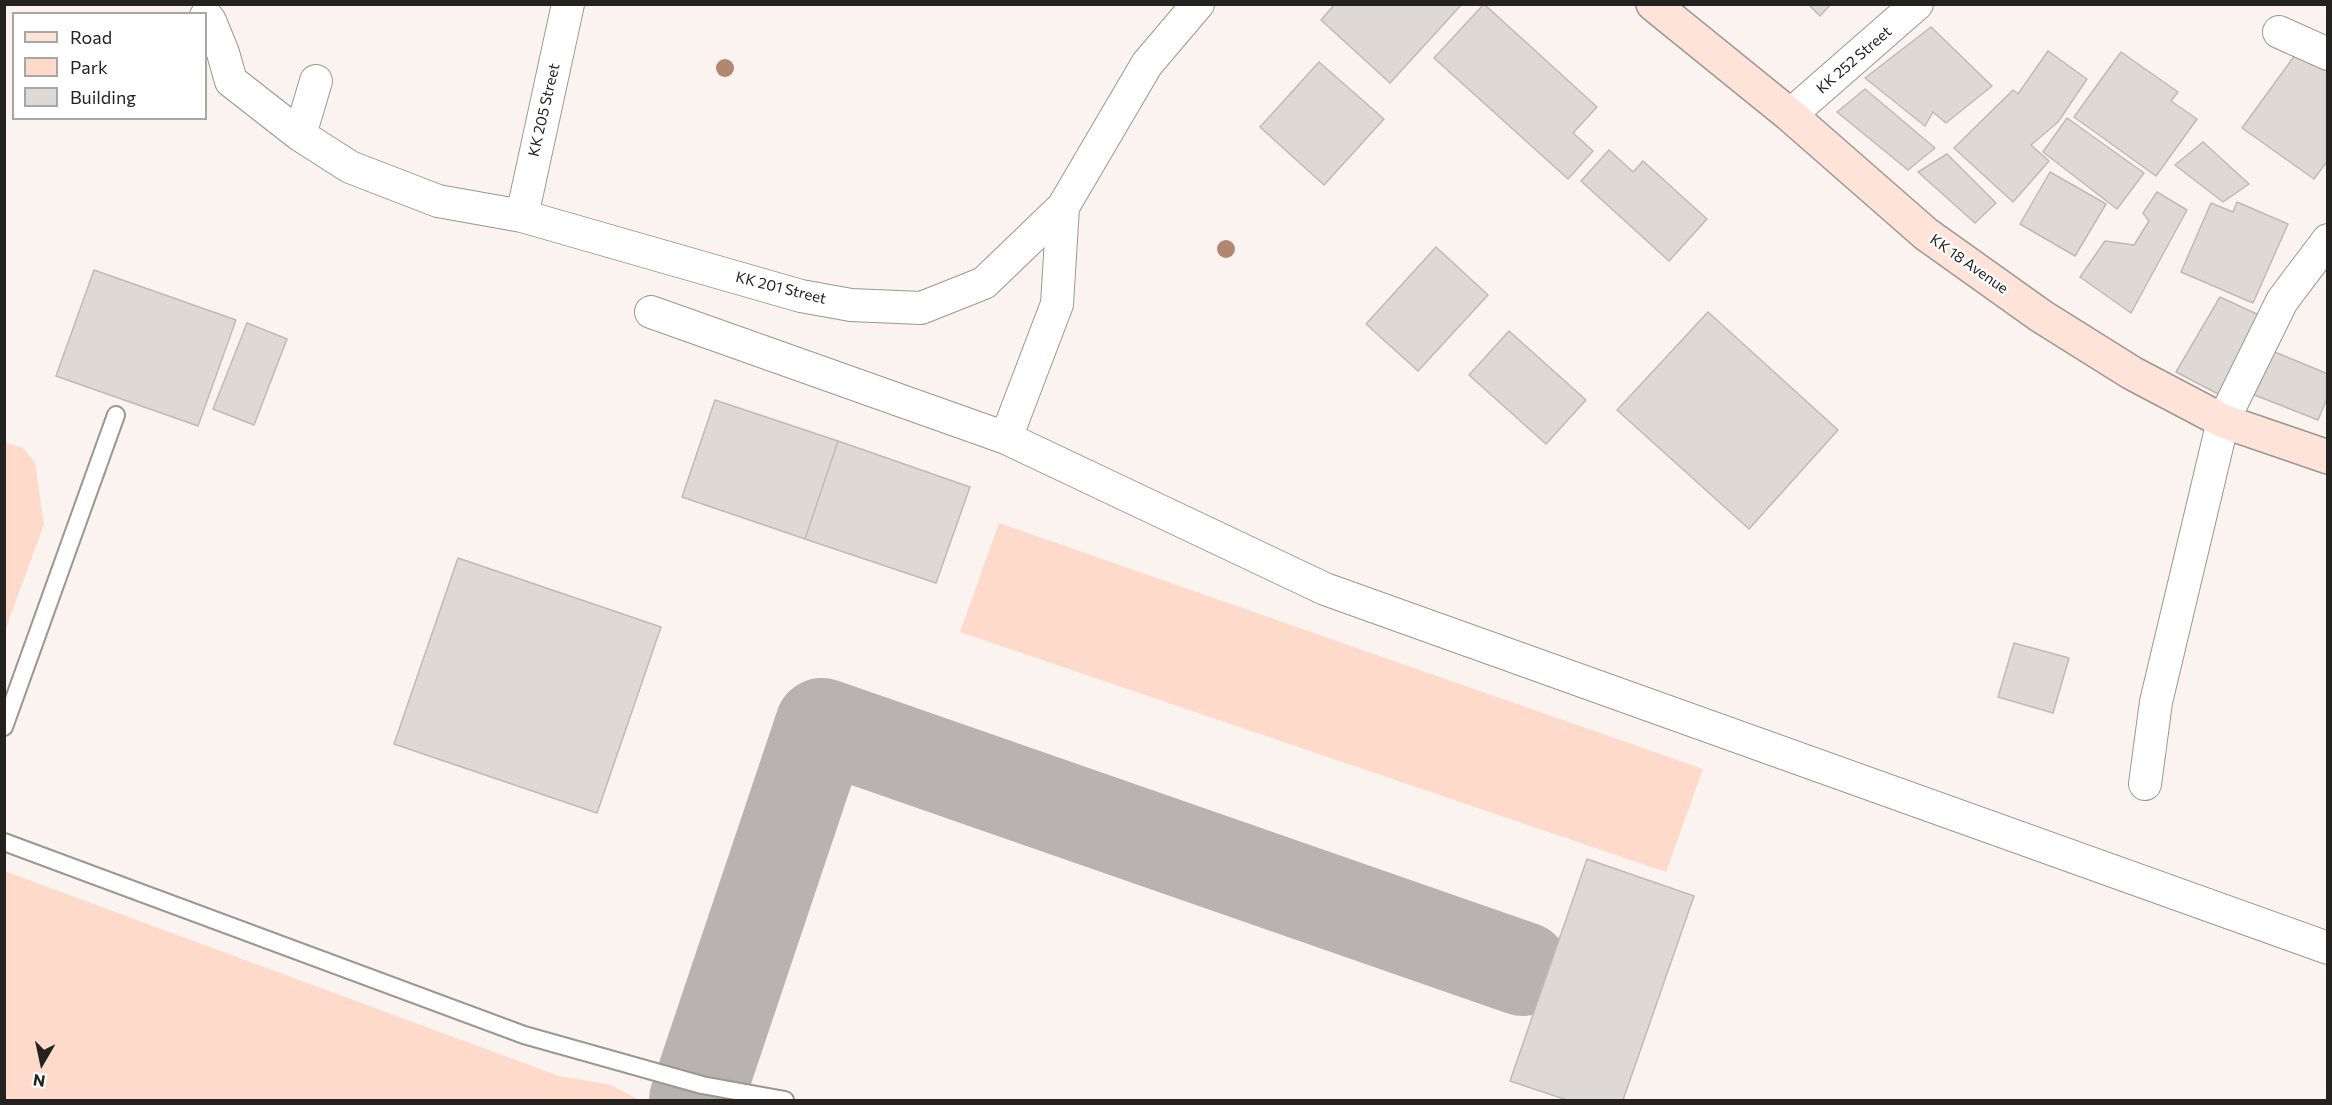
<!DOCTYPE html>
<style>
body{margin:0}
#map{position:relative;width:2332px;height:1105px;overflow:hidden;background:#faf3f0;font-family:Commissioner,sans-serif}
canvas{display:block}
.frame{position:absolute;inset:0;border:6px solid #242221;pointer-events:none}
.legend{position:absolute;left:12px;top:12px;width:195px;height:108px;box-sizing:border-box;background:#fff;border:2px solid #a7a7a6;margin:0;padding:8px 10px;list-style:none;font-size:18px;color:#242221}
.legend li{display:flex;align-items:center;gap:12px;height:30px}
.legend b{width:30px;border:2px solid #a7a7a6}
.north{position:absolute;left:12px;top:1033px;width:60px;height:60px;-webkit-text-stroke:4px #fff;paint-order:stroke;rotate:189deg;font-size:16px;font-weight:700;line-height:24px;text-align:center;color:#242221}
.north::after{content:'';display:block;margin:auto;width:21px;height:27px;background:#242221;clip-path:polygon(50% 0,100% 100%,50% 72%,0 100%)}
</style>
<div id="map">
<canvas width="2332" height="1105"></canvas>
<div class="frame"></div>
<ul class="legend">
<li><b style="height:8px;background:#fee3d8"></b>Road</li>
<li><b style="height:16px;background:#fedacb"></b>Park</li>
<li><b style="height:16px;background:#dfd9d6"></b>Building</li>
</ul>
<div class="north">N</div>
</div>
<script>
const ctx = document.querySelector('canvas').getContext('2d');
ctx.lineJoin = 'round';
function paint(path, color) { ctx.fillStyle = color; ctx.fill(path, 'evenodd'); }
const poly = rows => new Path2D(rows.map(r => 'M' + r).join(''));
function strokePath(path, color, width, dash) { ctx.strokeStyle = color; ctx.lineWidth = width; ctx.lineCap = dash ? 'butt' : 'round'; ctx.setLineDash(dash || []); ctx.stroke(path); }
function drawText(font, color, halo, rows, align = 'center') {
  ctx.font = font + ' Commissioner,sans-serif'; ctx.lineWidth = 4.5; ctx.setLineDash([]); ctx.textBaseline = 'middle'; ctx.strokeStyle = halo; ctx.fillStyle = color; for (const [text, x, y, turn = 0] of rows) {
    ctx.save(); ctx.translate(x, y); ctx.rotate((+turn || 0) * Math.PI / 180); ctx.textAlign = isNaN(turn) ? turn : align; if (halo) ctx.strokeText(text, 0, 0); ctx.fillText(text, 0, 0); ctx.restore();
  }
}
paint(poly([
 [5,442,23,448,35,463,44,524,5,631],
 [999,523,1703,769,1666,872,960,632],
 [4,871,559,1076,611,1085,639,1100,5,1100]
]), '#fedacb');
strokePath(poly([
 [696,1100,822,725,1523,969]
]), '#b8b2b0', 94);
const building = poly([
 [1335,4,1462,4,1390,83,1321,20,1335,4],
 [1484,4,1597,107,1573,133,1593,151,1568,179,1434,58,1484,4],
 [1808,4,1831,4,1820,16,1808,4],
 [1931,27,1992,86,1946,123,1933,112,1925,126,1865,78,1931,27],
 [2048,51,2087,79,2058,122,2031,145,2049,161,2013,202,1954,148,2013,90,2018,94,2048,51],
 [2298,51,2328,72,2328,160,2314,179,2242,128,2298,51],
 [2121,52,2178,92,2171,101,2197,119,2156,176,2074,117,2121,52],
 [1319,62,1384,119,1324,185,1260,127,1319,62],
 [1865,89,1935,148,1908,170,1837,112,1865,89],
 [2067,118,2144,173,2117,209,2043,152,2067,118],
 [2203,142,2249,184,2223,202,2175,165,2203,142],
 [1609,150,1633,172,1643,161,1707,219,1669,261,1581,181,1609,150],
 [1947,154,1996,203,1975,223,1918,172,1947,154],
 [2050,172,2106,204,2075,256,2020,224,2050,172],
 [2157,192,2187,210,2131,313,2080,277,2105,241,2134,245,2149,221,2143,213,2157,192],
 [2237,202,2288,224,2253,303,2181,272,2211,203,2233,212,2237,202],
 [1436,247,1488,295,1418,371,1366,324,1436,247],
 [94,270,236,320,198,426,56,376,94,270],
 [2220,297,2259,315,2241,369,2232,366,2220,395,2176,372,2220,297],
 [1708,312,1838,430,1749,529,1617,410,1708,312],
 [247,323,287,339,254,425,213,409,247,323],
 [1509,331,1586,400,1546,444,1469,375,1509,331],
 [2270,350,2328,374,2328,396,2318,420,2252,394,2270,350],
 [715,400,838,441,805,539,682,497,715,400],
 [838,441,970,487,936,583,805,539,838,441],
 [458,558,661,627,597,813,394,744,458,558],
 [2014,643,2069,658,2053,713,1998,697,2014,643],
 [1587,859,1694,896,1623,1100,1567,1100,1510,1081,1587,859]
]);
paint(building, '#dfd9d6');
strokePath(building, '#c0b9b7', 1.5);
const service = poly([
 [4,727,116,415],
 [4,842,524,1035,702,1085,785,1100]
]);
const minor = poly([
 [206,16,210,21,223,53,231,81,300,135],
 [2279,32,2328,54],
 [316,81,300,135,350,167,438,201,522,216,801,296,851,305,921,308,984,283,1063,207,1147,64,1198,4],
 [1790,115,1917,4],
 [522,216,568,4],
 [651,312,1006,438,1325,589,2328,948],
 [1006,438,1057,304,1063,207],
 [2145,784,2156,702,2223,421,2282,301,2328,240]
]);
const secondary = poly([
 [1653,4,1790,115,1926,234,2041,316,2132,373,2223,421,2328,457]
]);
strokePath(service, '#9c9694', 20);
strokePath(minor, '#9c9694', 34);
strokePath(secondary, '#9c9694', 36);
strokePath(service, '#fff', 16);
strokePath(minor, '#fff', 32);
strokePath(secondary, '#fee3d8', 33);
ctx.fillStyle = '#b2866f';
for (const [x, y] of [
 [725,68],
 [1226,249]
]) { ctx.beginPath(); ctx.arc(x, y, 9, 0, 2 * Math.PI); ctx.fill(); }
drawText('15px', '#242221', '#fff', [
 ["KK 252 Street",1854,60,-41],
 ["KK 205 Street",544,110,-77],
 ["KK 18 Avenue",1969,264,35],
 ["KK 201 Street",781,288,14]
]);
</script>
